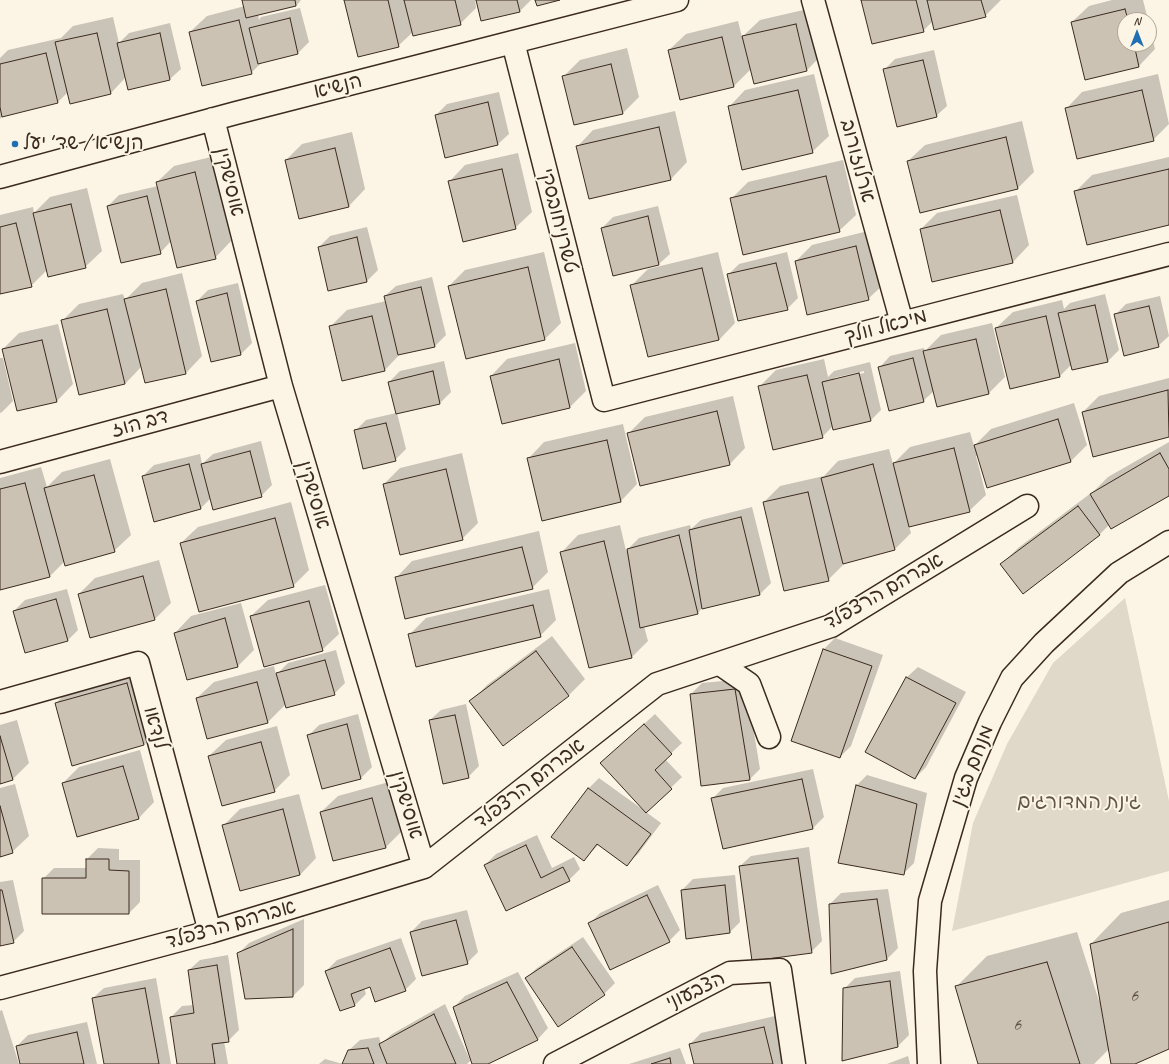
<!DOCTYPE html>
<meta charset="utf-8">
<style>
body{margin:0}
#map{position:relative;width:1169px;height:1064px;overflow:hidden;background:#fcf5e5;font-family:Caveat,sans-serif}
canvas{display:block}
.north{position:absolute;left:1117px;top:12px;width:40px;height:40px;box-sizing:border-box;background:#fcf5e5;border:1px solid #afa495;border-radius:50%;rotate:0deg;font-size:11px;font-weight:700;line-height:16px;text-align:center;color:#3b2a1e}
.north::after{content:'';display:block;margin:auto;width:14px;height:18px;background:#1f6fb2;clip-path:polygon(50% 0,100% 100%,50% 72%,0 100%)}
</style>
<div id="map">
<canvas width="1169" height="1064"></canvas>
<div class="north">N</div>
</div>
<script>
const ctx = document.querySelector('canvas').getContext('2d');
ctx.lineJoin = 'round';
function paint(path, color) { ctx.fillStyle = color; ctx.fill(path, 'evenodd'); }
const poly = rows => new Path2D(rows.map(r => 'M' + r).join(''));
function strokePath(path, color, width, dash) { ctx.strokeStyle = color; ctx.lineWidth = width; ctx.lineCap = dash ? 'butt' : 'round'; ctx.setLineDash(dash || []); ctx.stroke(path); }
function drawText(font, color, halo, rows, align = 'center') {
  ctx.font = font + ' Caveat,"Playpen Sans Hebrew",sans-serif'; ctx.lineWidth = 4; ctx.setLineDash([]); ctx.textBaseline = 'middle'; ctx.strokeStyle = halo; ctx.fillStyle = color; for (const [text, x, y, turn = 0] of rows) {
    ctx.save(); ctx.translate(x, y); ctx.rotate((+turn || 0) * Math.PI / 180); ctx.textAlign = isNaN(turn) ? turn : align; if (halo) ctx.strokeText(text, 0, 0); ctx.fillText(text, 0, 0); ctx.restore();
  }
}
paint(poly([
 [1125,598,1169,801,1169,871,952,931,973,823,1007,744,1053,663]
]), '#e0d8c8');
paint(poly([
 [243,0,301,0,296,6,258,14,259,20,261,17,300,8,309,42,298,53,263,61,251,73,190,32,207,16,245,6],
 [345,0,475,0,476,8,460,24,413,32,398,46],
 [477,0,531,0,520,11,482,20],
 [862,0,1001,0,985,16,933,21,923,31],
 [1112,0,1143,0,1148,20,1125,20,1125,44,1149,44,1149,24,1155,49,1139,66,1072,22,1089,6],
 [812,8,823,54,806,71,751,69,734,86,669,50,686,34,738,21,742,37,760,20],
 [113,17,119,43,129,33,170,23,181,69,170,79,129,89,126,77,111,93,68,92,58,102,4,115,0,119,0,58,8,50,61,38,73,26],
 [627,48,639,97,623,113,564,76,580,60],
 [934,50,947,106,936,116,884,70,895,59],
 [814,74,829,136,812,152,729,107,745,90],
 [1158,74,1169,124,1153,140,1066,109,1082,92],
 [499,92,509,134,498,144,446,157,436,115,447,104],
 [675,111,687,162,671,179,577,147,593,130],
 [1022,121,1034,172,1018,188,908,161,925,145],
 [352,132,365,189,349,206,300,217,286,160,302,144],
 [518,153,532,212,515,228,449,182,465,165],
 [211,157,231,241,215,258,171,241,160,253,108,206,119,195,158,186,157,182,174,166],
 [1169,157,1169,224,1075,192,1092,175],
 [843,160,856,215,839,231,731,199,748,182],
 [87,188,102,251,85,267,47,270,31,286,0,293,0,215,33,207,34,213,50,197],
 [1017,195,1029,245,1013,262,921,229,937,213],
 [658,206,670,254,659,264,602,228,613,217],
 [367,227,378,270,367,281,319,247,330,236],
 [872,230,885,283,868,299,796,261,812,245],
 [544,252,561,323,545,339,449,286,465,270],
 [718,252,735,323,719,340,631,286,648,269],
 [787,252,798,298,787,309,728,275,739,264],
 [182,273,202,356,186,373,142,366,125,384,62,321,79,304,123,294,125,300,142,283],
 [432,277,446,335,435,346,401,353,385,370,343,380,330,327,347,310,386,301,385,296,396,286],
 [238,283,252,343,241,354,211,361,197,301,208,290],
 [1105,294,1119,350,1108,361,1072,364,1060,376,996,328,1013,312,1062,300,1064,309,1070,303],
 [1160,296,1169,336,1158,346,1115,315,1126,304],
 [992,323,1005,377,989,393,938,406,934,391,923,401,880,367,890,356,924,348,925,351,941,335],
 [58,324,73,384,57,401,3,349,19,333],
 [575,343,586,391,570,407,502,423,491,376,507,359],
 [0,358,3,358,13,401,2,412,0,413],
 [824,359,828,377,834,371,870,362,881,410,870,421,833,426,822,437,759,387,776,370],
 [864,371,864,373,834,380,834,378],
 [444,361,451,392,440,403,397,413,406,449,395,460,355,431,366,420,396,413,389,382,400,371],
 [1169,378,1169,436,1094,455,1083,412,1099,396],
 [733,396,745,448,729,465,629,433,645,417],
 [1074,403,1087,445,1071,461,976,456,986,495,969,511,909,526,911,533,895,549,845,563,828,580,764,502,780,486,824,476,838,461,889,449,893,464,910,447,970,432,974,446,991,429],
 [623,424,637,484,621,501,543,520,528,459,544,442],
 [261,441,272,485,261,496,211,498,200,509,143,476,154,465,200,454,202,464,213,454],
 [1169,442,1169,495,1110,524,1100,534,1023,593,1002,564,1018,548,1095,490,1108,477],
 [462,453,478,523,462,539,384,484,400,468],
 [110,459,131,535,114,551,65,561,50,576,0,589,0,478,41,467,47,487,62,472],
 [291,502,309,570,293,586,181,543,198,527],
 [752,507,771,583,760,594,702,608,698,613,644,626,648,641,632,657,562,552,578,535,620,525,626,551,639,538,690,525,691,529,701,520],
 [539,531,548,572,532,588,396,578,412,561],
 [159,560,171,603,154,620,79,594,95,578],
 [325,585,339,634,322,650,251,616,268,600],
 [67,589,78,630,67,641,14,611,25,600],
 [549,589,556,620,540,636,409,635,426,618],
 [241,603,254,650,238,666,175,633,191,616],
 [552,636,585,679,569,695,503,745,471,702,487,685],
 [835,638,883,655,851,746,840,757,824,649],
 [336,650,345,683,334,694,286,704,268,722,208,738,197,698,214,682,274,666,276,675,288,663],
 [143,667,160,728,144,745,56,703,72,687],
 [918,667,966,692,926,767,915,778,907,677],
 [745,679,760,769,749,780,691,694,702,683],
 [466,704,479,766,468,777,430,720,441,710],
 [358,714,372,767,361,778,322,788,308,736,319,725],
 [655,714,682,743,665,759,682,777,646,812,661,823,638,854,627,864,599,844,584,860,588,789,599,778,642,809,643,809,612,753],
 [17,720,29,763,12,780,0,783,0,725],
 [277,726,290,775,274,791,209,756,226,740],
 [140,750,154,802,138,819,63,783,79,767],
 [813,769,824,817,813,828,712,799,723,788],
 [867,775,927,793,914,863,903,874,856,786],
 [389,782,402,831,386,847,321,812,338,796],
 [15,784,29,836,12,852,0,856,0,788],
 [299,794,316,858,300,875,241,890,223,826,240,809],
 [537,835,552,868,574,857,580,869,569,880,507,910,485,865,496,854],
 [809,847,822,941,811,952,740,866,751,856],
 [98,848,119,849,119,860,140,860,140,902,129,913,43,879,54,868,87,868,87,859],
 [735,875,740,922,729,933,682,890,693,879],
 [13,880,24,931,13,942,0,945,0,882],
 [658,885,680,930,669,941,589,924,600,913],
 [888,889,898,948,887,959,832,973,830,904,841,893],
 [1169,900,1169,1048,1132,1064,1112,1064,1109,1049,1094,1064,979,1064,956,987,987,956,1077,932,1099,1001,1101,1001,1091,944,1121,913],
 [467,910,478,952,467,963,411,932,422,921],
 [304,919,304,985,293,996,238,954,249,943],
 [583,937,615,983,604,994,526,978,537,968],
 [401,938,416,979,405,990,370,986,364,988,366,994,355,1005,340,1010,326,971,337,960],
 [228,955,239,1030,228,1041,224,1041,228,1064,178,1064,171,1017,182,1006,194,1005,189,970,200,960],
 [900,971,909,1035,898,1046,844,989,855,978],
 [518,972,548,1028,538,1039,486,1064,473,1064,471,1060,467,1064,343,1064,348,1051,360,1040,379,1037,381,1044,392,1034,445,1004,470,1060,471,1059,454,1007,465,996],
 [156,978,171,1064,105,1064,93,998,104,988],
 [2,1010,19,1064,0,1064,0,1011],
 [775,1016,786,1064,695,1064,690,1044,701,1033],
 [87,1022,97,1064,21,1064,17,1046,28,1035],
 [680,1048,686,1064,629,1064],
 [908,1056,910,1064,887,1064],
 [325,1059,343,1064,319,1064]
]), '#0003');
const building = poly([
 [242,0,295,0,296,6,246,18,242,0],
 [344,0,388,0,399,47,358,57,344,0],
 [404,0,455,0,461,25,413,36,404,0],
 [476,0,517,0,520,12,481,21,476,0],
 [535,0,560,0,537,6,535,0],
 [861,0,916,0,924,32,872,44,861,0],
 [927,0,981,0,986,17,934,30,927,0],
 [1125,9,1128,20,1125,20,1125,44,1134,44,1139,67,1085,80,1071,22,1125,9],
 [290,18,298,54,258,64,249,28,290,18],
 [239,20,252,74,202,86,189,32,239,20],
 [796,24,807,71,754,84,742,36,796,24],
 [97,33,111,94,70,104,55,42,97,33],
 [160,33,170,80,128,90,117,43,160,33],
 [722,37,734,87,680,100,668,50,722,37],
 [46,53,58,103,2,117,0,107,0,64,46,53],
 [923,60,937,117,897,127,883,69,923,60],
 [611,64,623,114,574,125,562,76,611,64],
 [798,90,813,153,742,170,728,106,798,90],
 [1142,90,1154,141,1077,159,1065,108,1142,90],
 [488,102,498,145,445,158,435,115,488,102],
 [659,127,671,180,589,199,576,146,659,127],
 [1006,137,1018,189,920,213,907,161,1006,137],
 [335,148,349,207,299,219,285,160,335,148],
 [502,169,516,229,463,242,448,181,502,169],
 [1169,169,1169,225,1087,245,1074,191,1169,169],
 [195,172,216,259,177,268,156,182,195,172],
 [826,176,840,232,743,255,730,198,826,176],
 [147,196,161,254,121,263,107,206,147,196],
 [71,204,86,268,48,277,33,213,71,204],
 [1000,210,1013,263,932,282,920,229,1000,210],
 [648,216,659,265,613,276,601,228,648,216],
 [16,223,32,287,0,294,0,227,16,223],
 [357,237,367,282,328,291,318,247,357,237],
 [856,246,869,300,807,315,795,261,856,246],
 [776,263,788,310,738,321,727,274,776,263],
 [528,267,545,340,466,359,448,286,528,267],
 [702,268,719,340,648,357,630,285,702,268],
 [421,287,435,347,398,355,384,296,421,287],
 [166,289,186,374,145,383,124,299,166,289],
 [227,293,241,355,211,362,196,301,227,293],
 [1095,305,1108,362,1072,370,1058,313,1095,305],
 [1149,306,1159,347,1124,356,1114,314,1149,306],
 [107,309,125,384,79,395,61,320,107,309],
 [372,316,385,371,342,381,329,326,372,316],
 [1046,316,1060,377,1010,389,995,328,1046,316],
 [976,339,989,394,937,407,923,351,976,339],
 [42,340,57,402,17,411,2,349,42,340],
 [913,358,924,402,889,411,878,367,913,358],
 [559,359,570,408,502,424,490,376,559,359],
 [433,371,440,404,396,414,388,382,433,371],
 [859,373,871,421,833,430,822,382,859,373],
 [807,375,823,438,773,450,758,386,807,375],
 [1168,390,1169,437,1093,457,1082,412,1168,390],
 [717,411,730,465,640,486,627,433,717,411],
 [1058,419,1071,462,987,488,974,445,1058,419],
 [386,423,396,461,363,469,354,430,386,423],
 [607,440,621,502,542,521,527,458,607,440],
 [954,448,970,512,909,527,893,463,954,448],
 [250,451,262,497,213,510,201,464,250,451],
 [1160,453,1169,469,1169,496,1111,529,1090,494,1160,453],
 [189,464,201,509,154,522,142,476,189,464],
 [873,464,895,550,843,564,821,478,873,464],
 [446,469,463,540,400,555,383,484,446,469],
 [94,475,115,552,65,566,44,488,94,475],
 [25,483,50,577,0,590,0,489,25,483],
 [808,492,829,581,784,591,763,502,808,492],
 [1078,506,1100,535,1023,594,1000,564,1078,506],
 [741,517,760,595,702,609,689,530,741,517],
 [275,518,294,587,199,612,180,543,275,518],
 [679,535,698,614,640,628,627,549,679,535],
 [604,541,632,658,589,668,560,552,604,541],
 [522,547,533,589,405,619,395,577,522,547],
 [143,576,155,620,90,638,78,594,143,576],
 [56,599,68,641,25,653,13,611,56,599],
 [309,601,323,651,264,667,250,616,309,601],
 [533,605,541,637,416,667,408,634,533,605],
 [225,618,238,667,187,680,174,633,225,618],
 [823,649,872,666,840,758,791,741,823,649],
 [536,651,569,696,503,746,469,701,536,651],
 [325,660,335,695,286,708,276,673,325,660],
 [906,677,956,703,915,779,865,752,906,677],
 [257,682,268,723,207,739,196,698,257,682],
 [127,683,144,745,72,766,55,703,127,683],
 [735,689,750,780,701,786,690,694,735,689],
 [455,715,469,778,443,784,429,720,455,715],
 [347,724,361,779,322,789,307,735,347,724],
 [644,724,672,754,655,770,672,789,646,813,600,763,644,724],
 [0,736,13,780,0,784,0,736],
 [261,742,275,792,222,806,208,756,261,742],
 [123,766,139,819,77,837,62,783,123,766],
 [802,779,813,829,723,849,711,798,802,779],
 [856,785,917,804,904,875,838,863,856,785],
 [588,788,651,834,627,866,597,844,584,861,551,837,588,788],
 [372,798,386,848,333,861,320,812,372,798],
 [0,806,13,853,0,857,0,806],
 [283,809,300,875,240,891,222,825,283,809],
 [526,845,541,878,563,867,570,881,506,911,484,865,526,845],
 [798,858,812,953,752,961,739,866,798,858],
 [86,859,109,859,109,870,129,871,129,914,42,914,42,878,86,878,86,859],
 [725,885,730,933,686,939,681,890,725,885],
 [0,890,2,890,14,943,0,946,0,890],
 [647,895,670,942,610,970,588,923,647,895],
 [877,899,887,960,831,974,829,904,877,899],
 [456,920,468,964,422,976,410,932,456,920],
 [1169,922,1169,1049,1135,1064,1111,1064,1090,944,1169,922],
 [293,929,293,997,245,999,237,953,293,929],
 [572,947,605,995,558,1027,525,978,572,947],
 [390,948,406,991,375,1002,370,987,351,994,355,1006,340,1011,325,971,390,948],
 [1047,962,1080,1064,978,1064,955,986,1047,962],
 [217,965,229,1042,212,1044,215,1064,177,1064,170,1017,194,1013,188,970,217,965],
 [890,981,898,1047,842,1061,843,988,890,981],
 [507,982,538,1040,488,1064,472,1064,453,1007,507,982],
 [145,988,159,1064,104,1064,92,998,145,988],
 [434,1014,456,1064,387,1064,379,1044,434,1014],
 [764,1027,773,1064,694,1064,689,1044,764,1027],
 [77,1032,84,1064,20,1064,16,1046,77,1032],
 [368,1048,374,1064,342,1064,348,1050,368,1048],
 [670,1058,671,1064,651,1064,670,1058]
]);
paint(building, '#ccc2b3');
strokePath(building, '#3b2a1e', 1);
const minor = poly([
 [813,0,902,323],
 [513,42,604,400,1169,254],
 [213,119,281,386,424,867],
 [0,177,236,113,677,0],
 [0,462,281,386],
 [720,664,749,684,769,737],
 [0,702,138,663,210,932],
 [0,988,210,932,424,867,657,684,831,626,1027,506],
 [555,1064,730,973,780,970,794,1064],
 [929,1064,925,971,930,901,966,778,990,722,1012,678,1044,643,1119,573,1169,542]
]);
strokePath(minor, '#3b2a1e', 25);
strokePath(minor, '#fcf5e5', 22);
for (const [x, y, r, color] of [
 [15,144,4,"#1f6fb2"]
]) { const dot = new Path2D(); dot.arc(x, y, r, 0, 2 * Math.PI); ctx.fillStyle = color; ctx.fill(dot); strokePath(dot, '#fcf5e5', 1.5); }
drawText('18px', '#5f5043', null, [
 ["6",1134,996],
 ["6",1017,1025]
]);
drawText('20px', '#3b2a1e', '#fcf5e5', [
 ["הנשיא",338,87,-14],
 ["ארלוזורוב",857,161,75],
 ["אוסישקין",229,182,76],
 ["טשרניחובסקי",558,221,76],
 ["מיכאל וולך",886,327,-15],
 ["דב הוז",140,424,-15],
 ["אוסישקין",313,495,73],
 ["אברהם הרצפלד",884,592,-30],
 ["לנדאו",155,728,75],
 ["מנחם בגין",973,766,-69],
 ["אברהם הרצפלד",530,784,-38],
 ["אוסישקין",406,805,73],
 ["אברהם הרצפלד",231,925,-16],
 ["הצבעוני",696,991,-26]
]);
drawText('20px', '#3b2a1e', '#fcf5e5', [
 ["הנשיא / שד׳ יעל",23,144]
], 'left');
drawText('20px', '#645648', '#fcf5e5', [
 ["גינת המדורגים",1079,803]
]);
</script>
